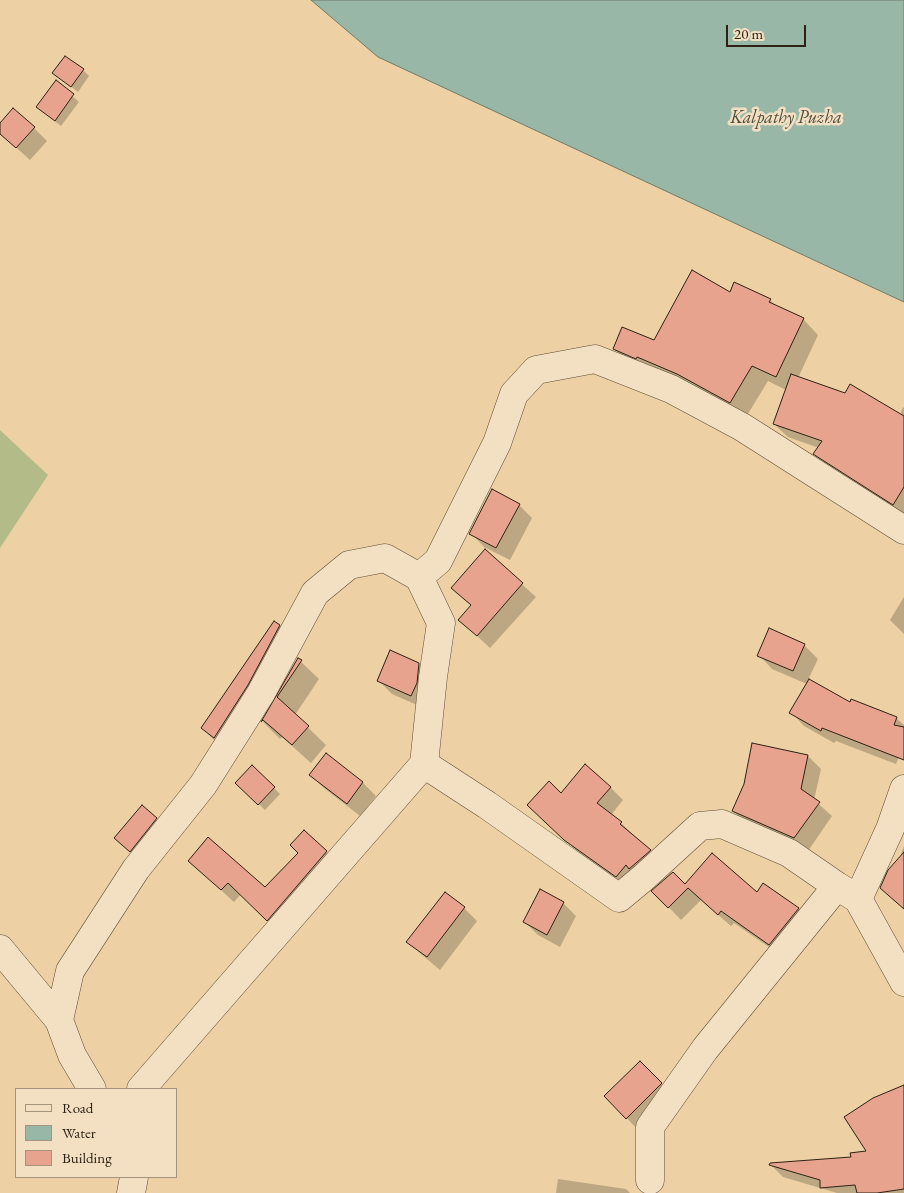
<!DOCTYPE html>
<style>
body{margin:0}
#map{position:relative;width:904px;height:1193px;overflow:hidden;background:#edd0a3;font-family:"EB Garamond",serif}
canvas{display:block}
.legend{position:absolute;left:15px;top:1088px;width:162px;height:90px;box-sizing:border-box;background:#f3e0c3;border:1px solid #a4947d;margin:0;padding:6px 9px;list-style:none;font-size:15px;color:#2d2113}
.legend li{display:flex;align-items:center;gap:10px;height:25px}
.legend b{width:25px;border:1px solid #a4947d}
.scale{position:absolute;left:726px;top:25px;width:80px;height:22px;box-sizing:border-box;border:2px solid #2d2113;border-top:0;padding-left:6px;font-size:15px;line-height:18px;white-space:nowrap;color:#2d2113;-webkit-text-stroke:4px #f3e0c3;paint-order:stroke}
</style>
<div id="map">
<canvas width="904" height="1193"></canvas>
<ul class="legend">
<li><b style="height:6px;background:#f3e0c3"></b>Road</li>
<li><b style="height:14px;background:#99b7a7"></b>Water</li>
<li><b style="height:14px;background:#e7a38d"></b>Building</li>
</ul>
<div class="scale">20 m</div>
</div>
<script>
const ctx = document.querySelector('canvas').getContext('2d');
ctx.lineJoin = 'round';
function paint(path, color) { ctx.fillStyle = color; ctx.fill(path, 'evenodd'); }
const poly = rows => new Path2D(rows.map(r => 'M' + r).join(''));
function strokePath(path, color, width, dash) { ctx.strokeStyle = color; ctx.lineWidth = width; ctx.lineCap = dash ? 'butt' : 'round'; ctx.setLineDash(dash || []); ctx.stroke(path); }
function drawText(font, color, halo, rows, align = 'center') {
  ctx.font = font + ' "EB Garamond",serif'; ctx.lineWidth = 5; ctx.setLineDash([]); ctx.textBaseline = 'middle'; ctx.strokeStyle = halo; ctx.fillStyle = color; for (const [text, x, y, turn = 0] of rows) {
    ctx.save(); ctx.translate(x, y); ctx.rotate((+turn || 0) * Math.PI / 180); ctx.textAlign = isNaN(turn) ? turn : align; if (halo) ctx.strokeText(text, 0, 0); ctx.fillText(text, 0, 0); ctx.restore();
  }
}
paint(poly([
 [0,430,48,475,0,548]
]), '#b3bc89');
const water = poly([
 [311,0,904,0,904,302,378,57,311,0]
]);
paint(water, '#99b7a7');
strokePath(water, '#6e7b6c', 1);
paint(poly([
 [83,70,89,76,78,92,54,73],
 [56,82,79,102,61,126,37,107],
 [0,125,34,128,47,141,30,160,0,133],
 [730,293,770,300,776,306,803,319,818,335,798,378,900,415,903,407,904,408,904,515,828,467,815,454,819,448,788,437,774,424,786,390,768,381,746,417,630,365,614,349,654,342],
 [519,505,532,518,510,560,484,547,471,533],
 [485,551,536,597,490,648,460,620,472,606,452,588],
 [904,597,904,634,890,620],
 [279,626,297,644,220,746,202,728],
 [770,630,805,646,818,659,808,680,851,704,896,718,904,725,904,745,896,764,836,741,834,743,804,726,791,712,807,684,772,669,759,655],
 [298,659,319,679,295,715,326,745,311,763,282,737,280,739,263,722],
 [419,664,432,677,424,708,392,694,379,681],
 [808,756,821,769,814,800,832,816,808,851,747,824,733,811],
 [252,766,280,794,265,810,237,782],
 [311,775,363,783,376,796,360,816,324,788],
 [610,787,623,800,611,815,621,823,663,864,629,889,579,853,542,818,561,795],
 [156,819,169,832,143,864,116,838],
 [304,831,339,864,280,932,241,894,234,902,189,861,265,889,299,853],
 [904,846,904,909,882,888,899,860],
 [764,885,799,909,811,921,782,956,734,923,731,926,701,900,681,920,653,891,685,886,757,894],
 [445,893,464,908,477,921,440,970,421,954,408,941],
 [563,903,576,916,560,947,538,935,525,922],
 [640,1062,674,1097,639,1131,606,1096],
 [904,1086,904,1193,837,1193,783,1177,771,1165,852,1158,868,1152],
 [558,1179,626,1189,630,1193,556,1193]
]), '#0003');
const building = poly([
 [65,56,84,69,71,87,52,73,65,56],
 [56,80,74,94,55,121,36,107,56,80],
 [13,108,35,127,16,148,0,134,0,123,13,108],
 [692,270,730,292,734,282,771,299,769,302,804,318,776,377,752,366,730,403,677,374,637,357,636,359,613,349,622,327,654,340,692,270],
 [791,374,845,393,850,384,904,416,904,487,893,505,813,454,822,441,773,424,791,374],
 [492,489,520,504,496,548,469,534,492,489],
 [485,549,523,583,477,636,458,620,471,605,451,588,485,549],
 [274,621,280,625,248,685,214,738,201,728,274,621],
 [769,628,805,644,793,671,757,656,769,628],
 [390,650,419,663,417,683,411,696,377,681,390,650],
 [298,658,302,660,277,697,309,726,292,745,263,720,261,722,298,658],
 [809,679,850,702,851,699,897,717,894,725,904,727,904,760,822,728,821,731,789,713,809,679],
 [752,743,808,755,801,789,820,802,794,838,732,811,744,784,752,743],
 [326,753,363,782,347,804,309,775,326,753],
 [585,764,611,787,597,803,622,822,620,824,651,850,629,869,626,865,616,877,564,840,527,805,549,781,561,793,585,764],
 [252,765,275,787,258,805,235,783,252,765],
 [142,805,157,818,130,852,114,838,142,805],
 [304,830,327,851,267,921,228,883,221,890,188,861,208,837,265,887,298,853,290,845,304,830],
 [904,852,904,909,880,888,888,870,904,852],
 [712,853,757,892,763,883,799,908,769,945,721,911,718,915,688,888,668,908,651,891,673,872,685,884,712,853],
 [540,889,564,902,547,935,523,922,540,889],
 [445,892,465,907,427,957,406,942,445,892],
 [640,1061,662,1083,626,1119,604,1096,640,1061],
 [904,1085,904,1189,877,1193,857,1193,855,1185,820,1188,820,1180,769,1165,770,1163,851,1157,850,1153,866,1151,844,1117,873,1098,904,1085]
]);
paint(building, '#e7a38d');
strokePath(building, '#2d2113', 1);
const street = poly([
 [424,764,487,805,619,898,643,878,700,826,722,824,789,853,837,886,858,899,890,829,904,789],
 [858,899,904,982],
 [0,949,59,1020],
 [92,1089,72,1055,59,1020,70,971,136,869,203,785,261,693,315,593,349,565,385,558,419,577,438,561,497,443,514,394,536,370,595,359,671,389,742,427,904,530],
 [141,1089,424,764,433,677,441,623,419,577],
 [650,1180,650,1127,705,1049,837,886],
 [131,1193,134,1177]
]);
strokePath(street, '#5d4d37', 29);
strokePath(street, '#f3e0c3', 28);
drawText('italic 18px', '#4d4e3f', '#f3e0c3', [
 ["Kalpathy Puzha",786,118]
]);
</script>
